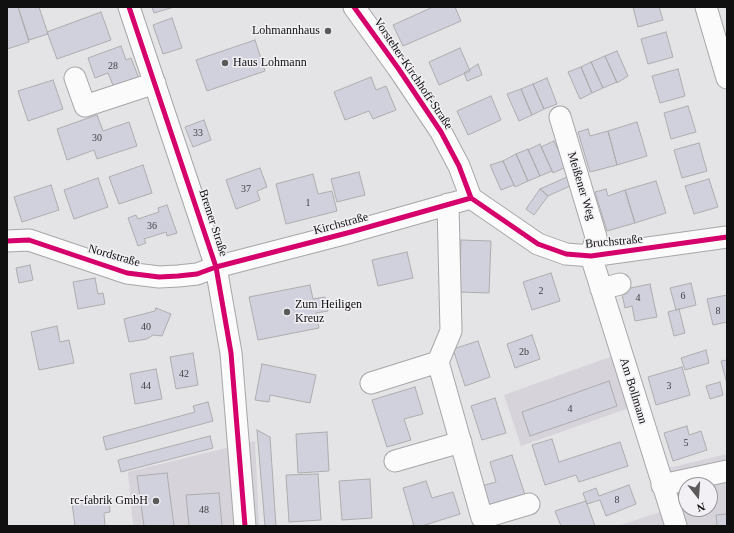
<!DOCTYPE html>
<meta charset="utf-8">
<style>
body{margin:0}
#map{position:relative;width:734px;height:533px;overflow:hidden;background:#e4e3e5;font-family:Georgia,serif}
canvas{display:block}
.frame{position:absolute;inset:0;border:8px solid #101011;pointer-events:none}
.north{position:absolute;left:678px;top:477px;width:40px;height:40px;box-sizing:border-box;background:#f2f0f4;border:1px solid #989699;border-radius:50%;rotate:163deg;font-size:11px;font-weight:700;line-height:16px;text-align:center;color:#101011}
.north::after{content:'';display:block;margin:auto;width:14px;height:18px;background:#5a5a5b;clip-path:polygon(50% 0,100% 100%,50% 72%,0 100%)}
</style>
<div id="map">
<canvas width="734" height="533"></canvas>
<div class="frame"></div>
<div class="north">N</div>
</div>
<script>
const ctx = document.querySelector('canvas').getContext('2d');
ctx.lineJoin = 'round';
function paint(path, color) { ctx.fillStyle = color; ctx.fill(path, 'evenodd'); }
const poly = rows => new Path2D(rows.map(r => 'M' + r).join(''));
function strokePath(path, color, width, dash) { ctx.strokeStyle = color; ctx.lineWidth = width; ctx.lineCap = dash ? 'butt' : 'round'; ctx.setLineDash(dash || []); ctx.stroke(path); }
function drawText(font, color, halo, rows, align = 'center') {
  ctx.font = font + ' Georgia,serif'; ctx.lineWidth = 3; ctx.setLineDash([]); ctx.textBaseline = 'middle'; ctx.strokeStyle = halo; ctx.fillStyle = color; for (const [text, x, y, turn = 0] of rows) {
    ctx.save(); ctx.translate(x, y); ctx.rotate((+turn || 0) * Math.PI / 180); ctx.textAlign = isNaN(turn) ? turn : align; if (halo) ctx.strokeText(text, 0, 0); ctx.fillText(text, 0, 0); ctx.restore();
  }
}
paint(poly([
 [615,355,632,407,521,446,504,395],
 [255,441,259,526,133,526,128,472],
 [727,454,727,526,618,526,666,510,664,469],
 [686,485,710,485,710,509,686,509]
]), '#d7d3da');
const building = poly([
 [7,7,18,7,29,42,7,49,7,7],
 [18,7,39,7,48,34,29,40,18,7],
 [152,7,174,7,154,13,152,7],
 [433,7,455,7,461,21,403,46,393,25,433,7],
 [633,7,659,7,663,20,638,27,633,7],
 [101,12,111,40,57,59,47,32,101,12],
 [172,18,182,48,163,54,153,25,172,18],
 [666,32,673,57,648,64,641,39,666,32],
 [255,40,265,71,207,91,196,60,255,40],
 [121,46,126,60,131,58,140,81,115,90,108,73,95,78,88,58,121,46],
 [460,48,470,71,439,85,429,62,460,48],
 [617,51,628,76,617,83,605,56,617,51],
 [605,56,617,82,603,88,591,62,605,56],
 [591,62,603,88,592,93,581,67,591,62],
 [478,64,482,75,467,81,464,73,478,64],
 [581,67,592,93,580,99,568,72,581,67],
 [678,69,685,96,660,103,652,76,678,69],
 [371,77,376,90,386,86,396,110,373,119,369,111,345,120,334,92,371,77],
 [547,78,557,104,544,109,533,84,547,78],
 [53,80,63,109,28,121,18,91,53,80],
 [533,84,544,109,532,115,521,89,533,84],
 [521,89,532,115,519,121,507,94,521,89],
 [491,96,501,120,468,135,457,111,491,96],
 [688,106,696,132,671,139,664,113,688,106],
 [97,115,103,131,129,122,137,146,97,159,94,150,67,160,57,129,97,115],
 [204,120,211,140,193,147,185,127,204,120],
 [637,122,647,156,617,165,608,131,637,122],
 [588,129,590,136,608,131,617,165,590,172,578,132,588,129],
 [554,141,566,167,553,173,541,147,554,141],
 [699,143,707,171,682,178,674,150,699,143],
 [540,144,552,171,540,176,528,150,540,144],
 [528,149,540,176,528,181,516,154,528,149],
 [516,154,528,181,515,187,503,161,516,154],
 [503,161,514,185,501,190,490,165,503,161],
 [143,165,152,193,119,204,109,177,143,165],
 [260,168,267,187,257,191,260,200,236,209,226,180,260,168],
 [359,172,365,195,337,202,331,179,359,172],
 [313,174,318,194,332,191,337,211,286,224,276,184,313,174],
 [567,177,570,186,548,196,540,189,567,177],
 [98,178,108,207,74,219,64,190,98,178],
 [709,179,718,207,694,214,685,186,709,179],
 [656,181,666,213,635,223,625,190,656,181],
 [51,185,59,210,22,222,14,197,51,185],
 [540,189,548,196,534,215,526,209,540,189],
 [606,189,608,196,625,190,635,223,607,231,595,192,606,189],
 [167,205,177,233,167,236,166,232,144,239,146,243,138,246,128,218,136,215,138,219,159,212,158,208,167,205],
 [461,240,491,241,489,293,459,292,461,240],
 [407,252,413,278,378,286,372,260,407,252],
 [30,265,33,280,19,283,16,268,30,265],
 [551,273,560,301,532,310,523,282,551,273],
 [95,278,98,294,103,293,105,304,78,309,73,282,95,278],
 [691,283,696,305,676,310,670,288,691,283],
 [650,284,657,317,635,321,632,306,625,308,621,290,650,284],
 [310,285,313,299,325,297,328,311,316,313,319,328,258,340,249,297,310,285],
 [727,295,727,322,713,325,707,299,727,295],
 [156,308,171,314,162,336,153,335,147,339,129,342,124,319,155,311,156,308],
 [679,309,685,333,674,336,668,312,679,309],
 [57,326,60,342,69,340,74,363,39,370,31,332,57,326],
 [532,335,540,359,515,368,507,344,532,335],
 [478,341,490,377,465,386,453,349,478,341],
 [706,350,709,363,685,370,681,358,706,350],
 [193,353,198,385,176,389,170,357,193,353],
 [727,360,727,384,721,361,727,360],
 [262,364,316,375,310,403,270,395,269,402,255,400,262,364],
 [682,367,690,395,656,405,648,377,682,367],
 [156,369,162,399,135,404,130,374,156,369],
 [609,381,617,406,530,436,522,412,609,381],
 [720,382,723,395,710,399,706,386,720,382],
 [415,387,423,414,404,419,411,440,387,447,372,400,415,387],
 [495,398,506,433,482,440,471,406,495,398],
 [208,402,213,421,106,450,103,437,195,412,193,406,208,402],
 [687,426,689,435,701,431,707,450,673,461,664,433,687,426],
 [257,430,270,437,276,526,265,526,257,430],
 [327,432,329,471,298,473,296,434,327,432],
 [210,436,213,448,121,472,118,460,210,436],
 [552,439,559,462,620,442,628,466,579,482,576,475,545,485,532,445,552,439],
 [512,455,526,498,485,510,478,487,496,482,490,462,512,455],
 [167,473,174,526,144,526,137,476,167,473],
 [318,474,321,520,289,522,286,475,318,474],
 [370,479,372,518,342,520,339,481,370,479],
 [426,481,432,498,453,492,460,514,422,526,414,526,403,488,426,481],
 [629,485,636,504,606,516,600,500,587,504,583,493,596,488,599,496,629,485],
 [219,493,222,526,189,526,186,495,219,493],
 [109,499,110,512,104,513,105,526,75,526,72,503,109,499],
 [586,501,595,526,561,526,555,511,586,501],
 [727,514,727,526,717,526,716,515,727,514]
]);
paint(building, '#d0d1dd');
strokePath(building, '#adadaf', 1);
const minor = poly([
 [129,7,216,267,231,353,245,526],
 [354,7,398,68,441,132,459,166,471,198],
 [706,7,727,78],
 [75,78,85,106,155,83],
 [560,117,596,237,591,256],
 [471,198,538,244,566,254,591,256,727,237],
 [448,204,451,331,438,362,482,518,529,504],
 [7,241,29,240,127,273,159,277,178,276,197,274,216,267,351,232,471,198],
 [591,256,676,526],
 [601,289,620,284],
 [371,383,438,362],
 [395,461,461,442],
 [662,485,727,471]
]);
strokePath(minor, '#a7a6a8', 23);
strokePath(minor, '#fbfbfb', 21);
strokePath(poly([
 [129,7,216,267,231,353,245,526],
 [354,7,398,68,441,132,459,166,471,198],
 [471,198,538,244,566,254,591,256,727,237],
 [7,241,29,240,127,273,159,277,178,276,197,274,216,267,351,232,471,198]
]), '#d6006c', 5);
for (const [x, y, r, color] of [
 [328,31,4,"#5a5a5b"],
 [225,63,4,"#5a5a5b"],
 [287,312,4,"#5a5a5b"],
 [156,501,4,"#5a5a5b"]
]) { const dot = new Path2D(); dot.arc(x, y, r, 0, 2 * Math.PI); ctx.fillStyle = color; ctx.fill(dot); strokePath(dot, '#f2f0f4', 1.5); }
drawText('10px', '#404044', null, [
 ["28",113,66],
 ["33",198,133],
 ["30",97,138],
 ["37",246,189],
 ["1",308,203],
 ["36",152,226],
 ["2",541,291],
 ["6",683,296],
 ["4",638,298],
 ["8",718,311],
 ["40",146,327],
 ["2b",524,352],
 ["42",184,374],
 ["44",146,386],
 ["3",669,386],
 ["4",570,409],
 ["5",686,443],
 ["8",617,500],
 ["48",204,510]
]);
drawText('12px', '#101011', '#f2f0f4', [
 ["Lohmannhaus",320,31],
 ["Haus Lohmann",233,63,"left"],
 ["Zum Heiligen",295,305,"left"],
 ["Kreuz",295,319,"left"],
 ["rc-fabrik GmbH",148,501]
], 'right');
drawText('12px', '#101011', '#f2f0f4', [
 ["Vorsteher-Kirchhoff-Straße",413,74,56],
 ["Meißener Weg",581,186,73],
 ["Bremer Straße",213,223,72],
 ["Kirchstraße",341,224,-15],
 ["Bruchstraße",614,242,-5],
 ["Nordstraße",114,256,16],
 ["Am Bollmann",633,391,73]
]);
</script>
